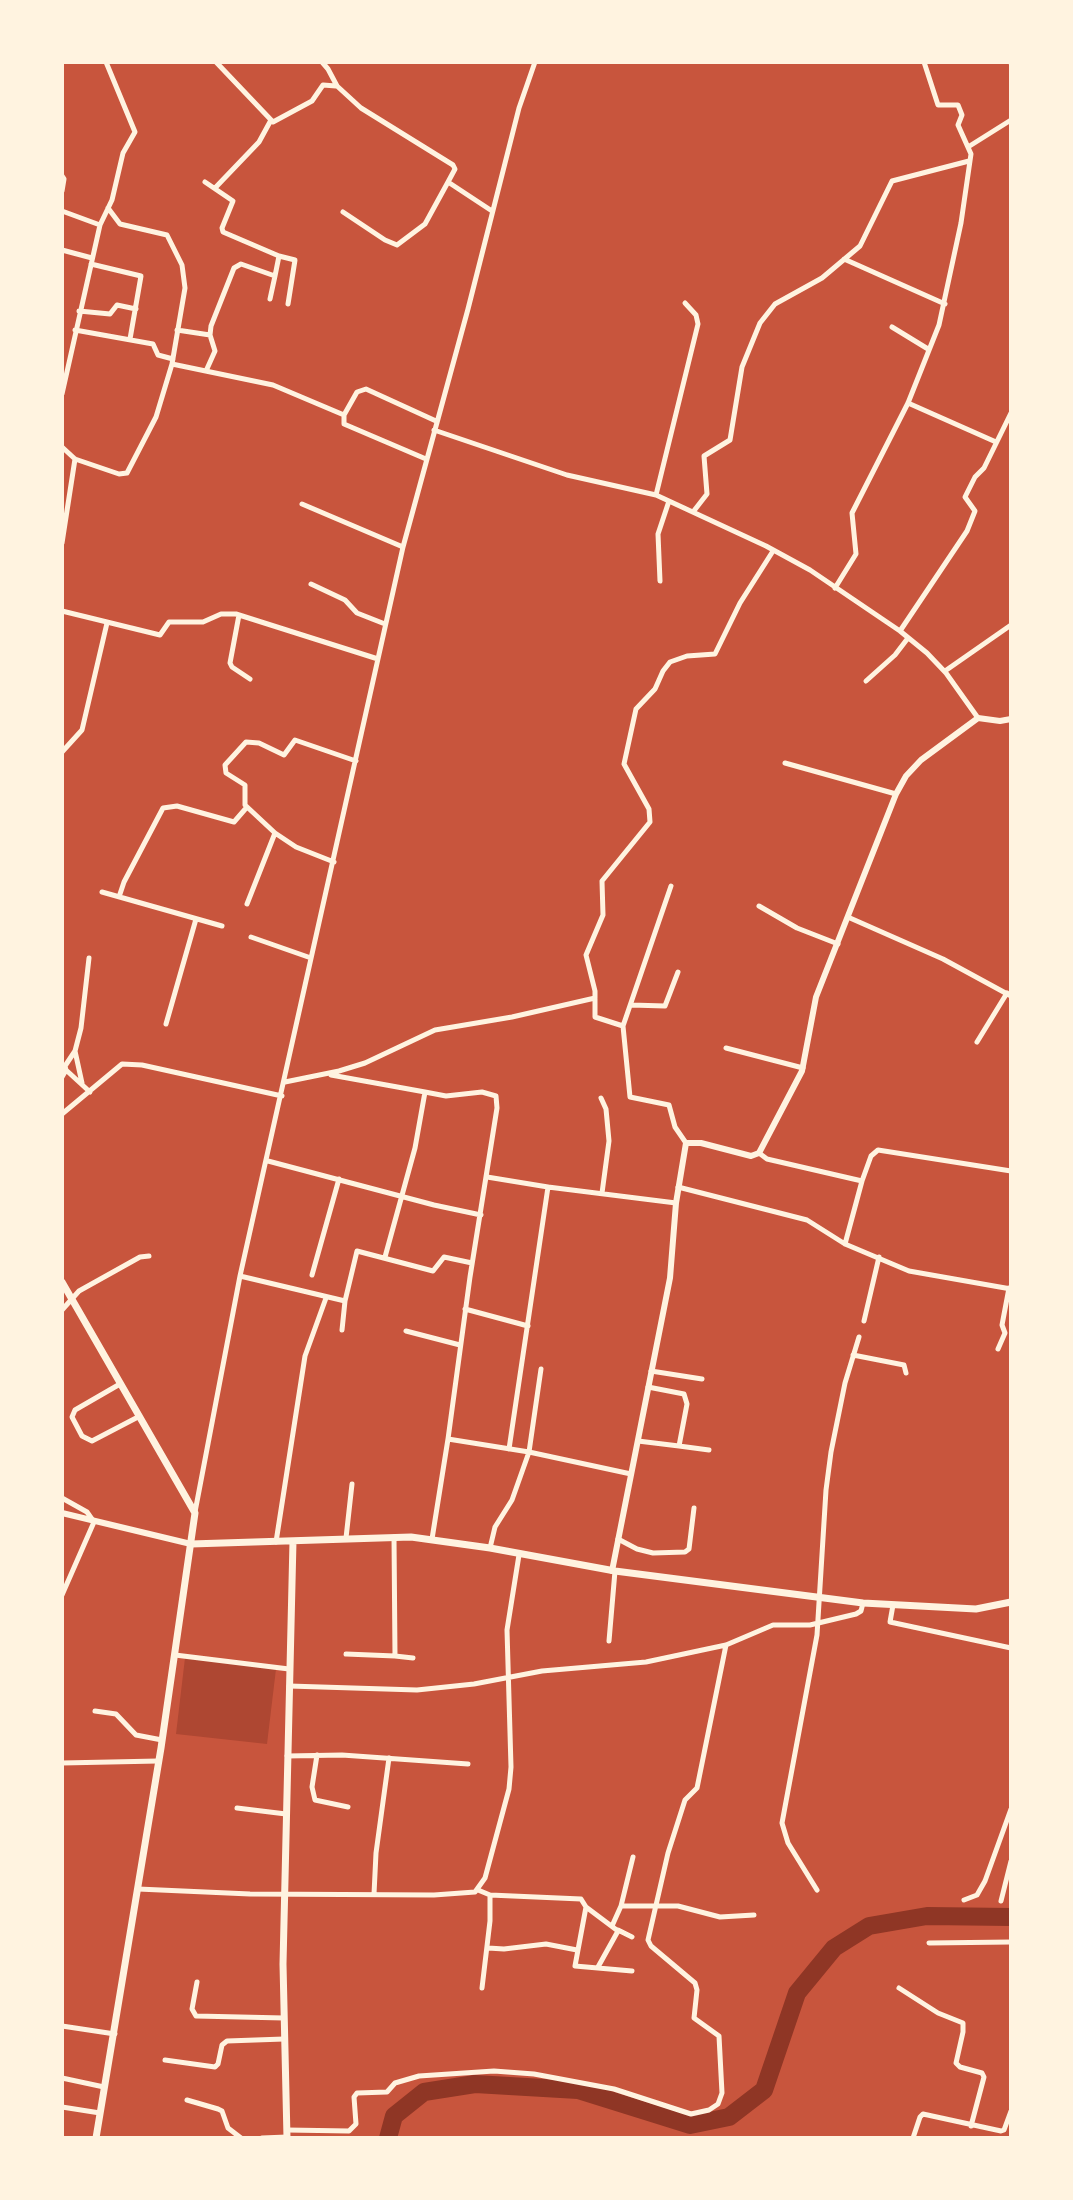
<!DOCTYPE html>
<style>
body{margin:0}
#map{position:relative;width:1073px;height:2200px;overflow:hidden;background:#c8553d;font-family:"Fira Sans",sans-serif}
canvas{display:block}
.frame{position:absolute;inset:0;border:64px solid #fff3e0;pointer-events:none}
</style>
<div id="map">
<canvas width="1073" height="2200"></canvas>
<div class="frame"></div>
</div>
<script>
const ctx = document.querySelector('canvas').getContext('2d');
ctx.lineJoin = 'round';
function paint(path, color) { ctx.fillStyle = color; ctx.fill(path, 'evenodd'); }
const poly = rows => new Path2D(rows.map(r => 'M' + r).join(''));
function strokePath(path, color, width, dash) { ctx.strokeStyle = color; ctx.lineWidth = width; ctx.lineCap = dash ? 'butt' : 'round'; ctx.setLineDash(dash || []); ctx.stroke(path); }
paint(poly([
 [185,1658,276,1669,267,1744,176,1734]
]), '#ae4732');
strokePath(poly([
 [388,2138,394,2116,424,2092,475,2084,578,2090,690,2125,729,2117,764,2090,797,1993,834,1948,869,1926,927,1916,1011,1917]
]), '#8f3625', 18);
strokePath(poly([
 [216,62,273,122,312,101,323,85,336,86],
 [322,62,328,69,337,86,361,108,453,165,455,169,448,182,492,211],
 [1010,62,1011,63],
 [968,147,1011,120],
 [62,176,64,179,62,191],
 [205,182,233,201,222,228,223,232,279,256,275,276,241,264,234,268,211,326,210,335,215,351,206,371],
 [215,188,259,142,271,120],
 [62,211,100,225],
 [343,212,385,240,397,245,425,224,448,182],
 [62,250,92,258],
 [279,256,295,260,288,304],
 [844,259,945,304],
 [91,264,141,276,130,339],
 [270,299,275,276],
 [79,311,110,314,117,305,136,309],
 [892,327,928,349],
 [75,330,153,344,158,355,173,359],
 [177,330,210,335],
 [172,364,273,385,344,415,357,392,366,389,436,421],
 [62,394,100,225,112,200,123,153,135,132,106,62],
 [908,403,996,442],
 [344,415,344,424,426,459],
 [434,430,567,475,656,495,766,546,810,570,900,631,927,653,946,673,978,718],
 [62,447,75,459,119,474,127,473,156,417,172,364,185,288,182,265,167,235,120,224,108,208],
 [656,495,698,324,696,315,685,303],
 [302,504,403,547],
 [693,512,707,494,704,456,730,440,742,367,760,323,775,304,822,278,860,246,892,181,969,161],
 [62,543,75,459],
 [660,581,658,534,669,501],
 [311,584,345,600,357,613,385,624],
 [835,588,856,554,852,513,908,403,939,325,961,223,971,154,958,125,962,115,958,105,938,105,924,62],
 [62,611,160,635,169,622,203,622,221,614,236,614,378,659],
 [239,615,230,663,232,667,250,679],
 [900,631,967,531,975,511,965,497,975,477,984,468,1011,413],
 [945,671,1011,625],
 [866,681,895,655,908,638],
 [62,752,82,730,107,623],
 [785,763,896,794],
 [334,862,296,847,275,833,245,805,245,785,226,773,225,765,246,742,259,743,284,755,295,740,356,761],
 [102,892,222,926],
 [119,897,124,882,163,808,177,806,234,822,247,807],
 [247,904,275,833],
 [759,906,797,928,838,944],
 [850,918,943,959,1011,996],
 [251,937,311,958],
 [631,1005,665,1006,678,972],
 [166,1024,196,919],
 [623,1026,671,886],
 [977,1042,1007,993],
 [726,1048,803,1068],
 [75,1051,82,1083],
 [66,1070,90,1092],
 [331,1075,425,1092],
 [62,1077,66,1070,65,1066,75,1051,81,1028,89,958],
 [285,1082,339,1071,365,1063,435,1030,512,1017,595,998],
 [601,1098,606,1109,609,1141,602,1193],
 [62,1114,122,1064,142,1065,282,1096],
 [686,1143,675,1127,669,1105,630,1097,623,1026,595,1017,595,991,586,955,603,915,602,881,650,822,649,809,624,764,636,709,655,689,663,671,670,662,687,656,715,654,740,603,773,551],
 [759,1153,767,1159,862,1181,871,1156,878,1150,1011,1171],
 [268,1161,434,1205,481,1215],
 [487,1177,548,1187],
 [678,1187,807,1220,845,1244,909,1271,1011,1289],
 [845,1244,862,1181],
 [385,1257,415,1148,425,1092,446,1096,482,1092,496,1096,497,1108,470,1277,448,1439],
 [312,1275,339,1179],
 [240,1276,345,1301],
 [465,1309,528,1326],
 [62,1310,79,1291,140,1257,149,1256],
 [864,1321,879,1257],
 [342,1330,345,1301,357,1251,433,1271,444,1257,472,1263],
 [406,1331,460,1345],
 [998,1349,1005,1333,1002,1325,1009,1288],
 [853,1355,904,1365,906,1373],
 [541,1369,529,1452,631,1474],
 [651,1371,702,1379],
 [120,1384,75,1410,72,1417,82,1436,92,1441,138,1417],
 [638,1441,679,1446,687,1404,684,1394,648,1387],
 [679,1446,709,1450],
 [509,1449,548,1187,676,1203],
 [62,1498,87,1512,94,1522,62,1595],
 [195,1512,240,1276,403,547,468,309,519,108,535,62],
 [394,1537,395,1656,413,1658],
 [346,1538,352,1484],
 [432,1539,448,1439,529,1452,512,1500,495,1527,490,1548],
 [618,1539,637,1549,653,1553,685,1552,689,1549,694,1508],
 [276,1542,305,1356,326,1298],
 [893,1605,890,1622,1011,1648],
 [609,1641,615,1571],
 [346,1654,395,1656],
 [175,1655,289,1669],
 [289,1686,417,1690,474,1684,542,1671,646,1662,726,1645,773,1625,810,1625,856,1614,861,1611,863,1603],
 [95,1711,116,1714,136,1735,162,1740],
 [317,1755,312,1787,315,1800,348,1807],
 [287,1756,342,1755,468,1764],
 [62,1763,158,1761],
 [237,1808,286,1814],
 [138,1889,250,1894,434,1895,475,1892,485,1878,509,1789,511,1767,507,1630,519,1555],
 [478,1890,490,1895,581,1899,586,1907,575,1966,632,1971],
 [817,1890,788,1843,782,1823,817,1635,826,1490,831,1452,845,1383,859,1337],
 [374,1894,376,1853,389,1758],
 [964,1900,977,1895,985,1881,1011,1809],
 [1001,1901,1011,1861],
 [621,1906,633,1857],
 [586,1907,618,1931,598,1967],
 [612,1926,621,1906,678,1906,720,1917,754,1915],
 [618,1930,632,1937],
 [929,1943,1011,1942],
 [488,1948,504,1949,546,1944,577,1950],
 [197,1982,192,2009,196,2016,284,2018],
 [482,1988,490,1921,490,1895],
 [899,1988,938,2013,963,2023,963,2032,956,2063,960,2067,982,2073,984,2077,971,2126],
 [62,2026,115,2034],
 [165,2060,215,2067,218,2064,222,2045,227,2041,284,2039],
 [62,2078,104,2087],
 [187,2100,218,2109,222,2111,228,2128,241,2138],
 [62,2107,100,2113],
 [287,2130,349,2131,356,2124,354,2097,357,2093,387,2092,395,2083,419,2076,494,2071,534,2074,614,2089,691,2114,709,2110,718,2104,722,2093,719,2036,694,2018,697,1990,695,1983,651,1946,648,1940,668,1853,685,1800,697,1788,726,1645],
 [262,2138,287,2137],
 [913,2138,920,2117,923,2114,1001,2131,1004,2130,1011,2111]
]), '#fff3e0', 5);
strokePath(poly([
 [62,1513,191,1544],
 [612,1571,670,1278,676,1203,686,1143,701,1143,751,1156,759,1153,802,1071,816,997,896,794,906,776,921,760,978,718,1000,721,1011,719]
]), '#fff3e0', 6);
strokePath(poly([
 [191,1544,411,1537,490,1548,615,1571,863,1603,976,1609,1011,1602],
 [287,2138,283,1964,293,1541]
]), '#fff3e0', 7);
strokePath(poly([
 [62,1282,195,1513,161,1748,96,2138]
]), '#fff3e0', 7);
</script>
